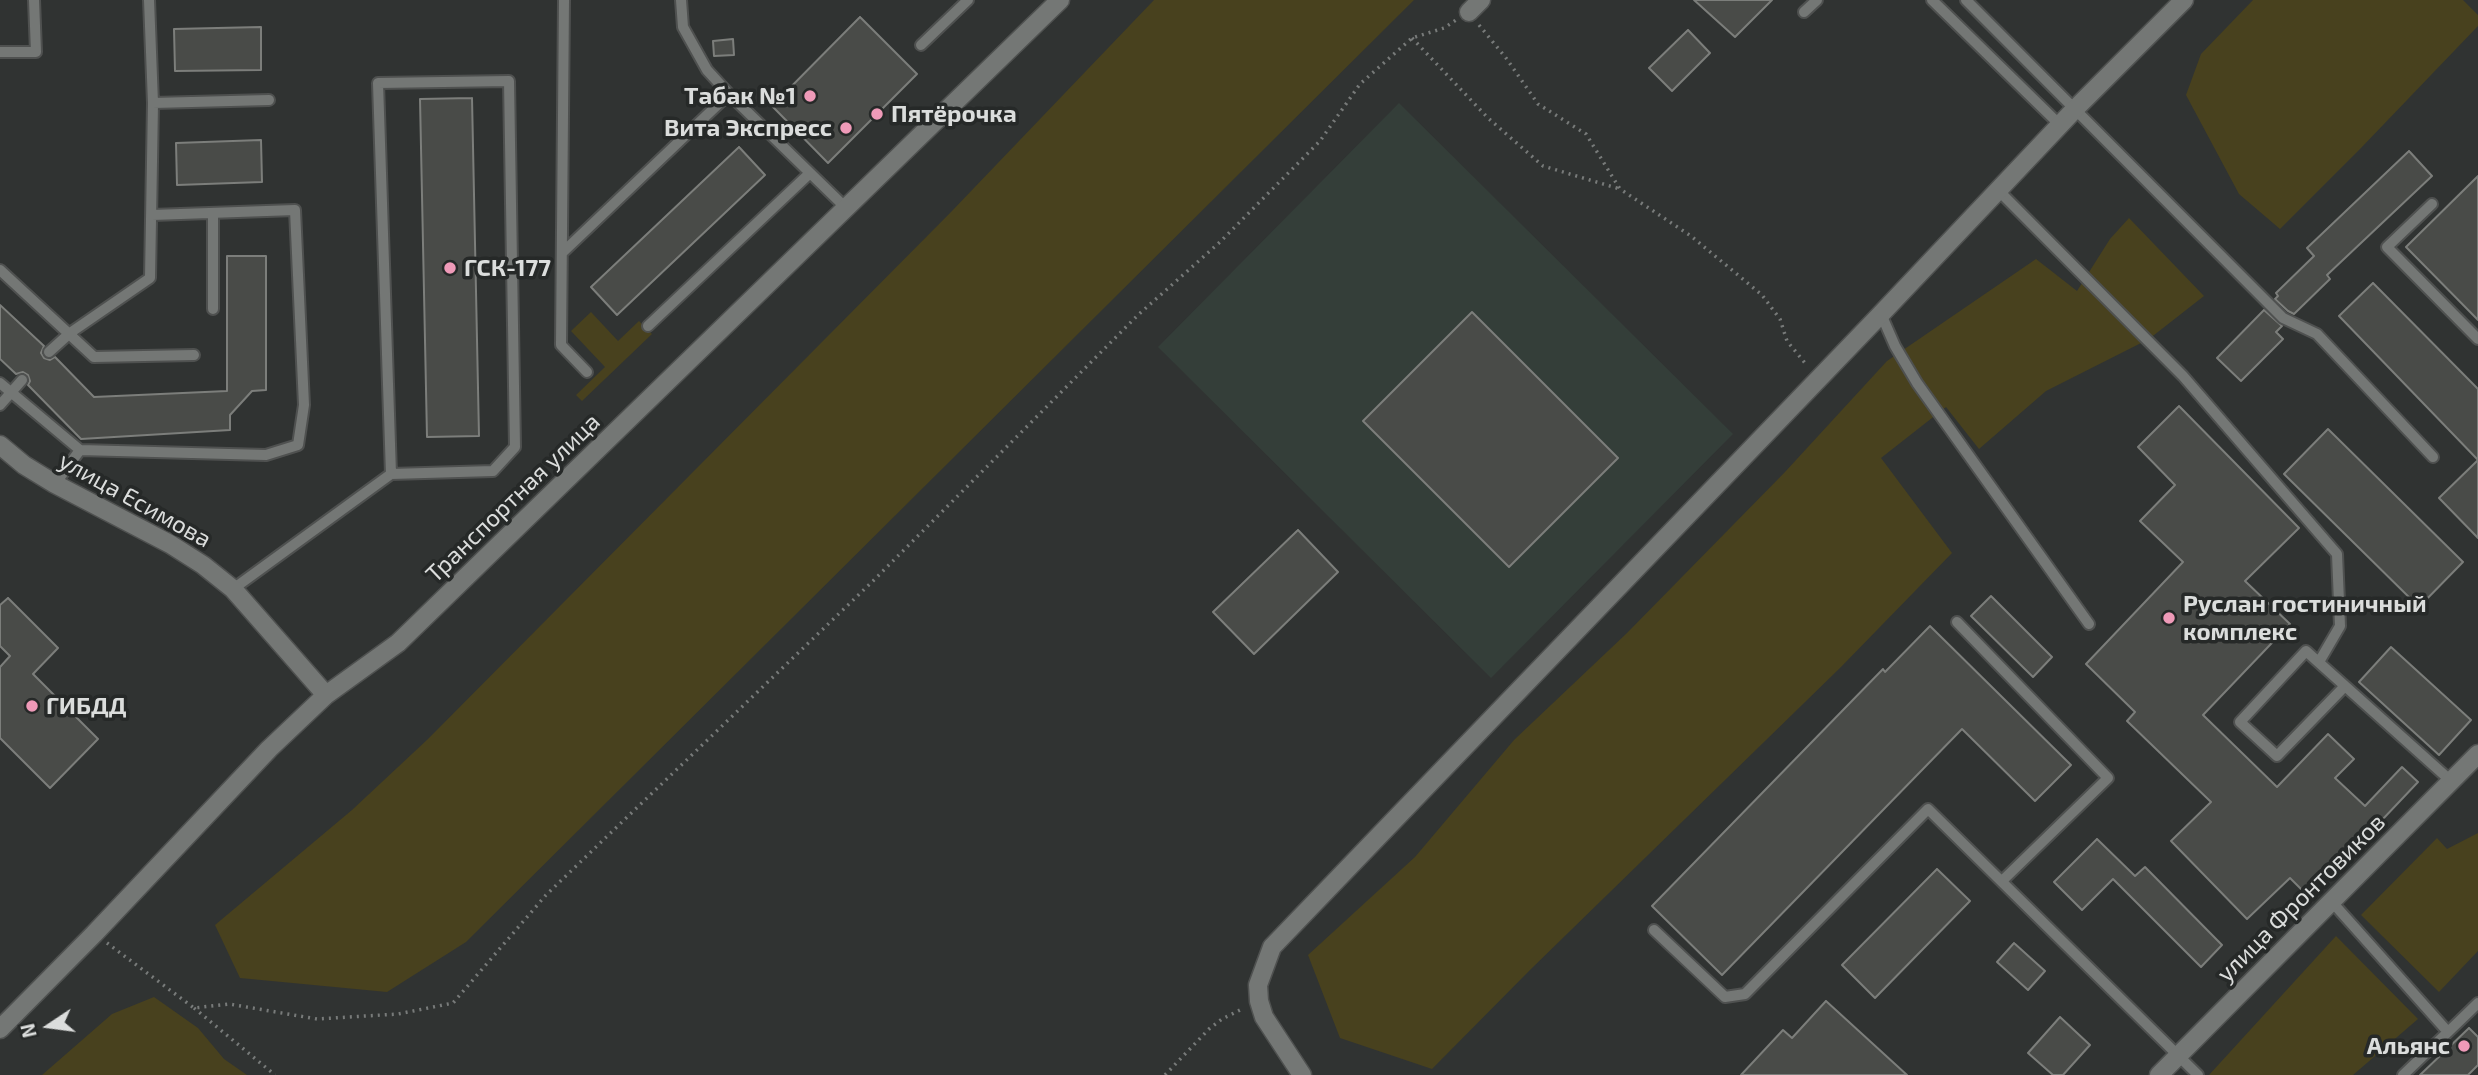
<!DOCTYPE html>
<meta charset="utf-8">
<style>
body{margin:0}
#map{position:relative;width:2478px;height:1075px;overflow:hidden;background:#303332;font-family:"Exo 2",sans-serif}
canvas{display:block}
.north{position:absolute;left:14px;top:991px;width:70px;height:70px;-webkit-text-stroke:5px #262928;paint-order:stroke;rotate:257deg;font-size:19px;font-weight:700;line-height:28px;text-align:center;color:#dbdddc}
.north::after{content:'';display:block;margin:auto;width:24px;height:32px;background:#dbdddc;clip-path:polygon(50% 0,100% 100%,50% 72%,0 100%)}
</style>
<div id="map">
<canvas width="2478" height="1075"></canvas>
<div class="north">N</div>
</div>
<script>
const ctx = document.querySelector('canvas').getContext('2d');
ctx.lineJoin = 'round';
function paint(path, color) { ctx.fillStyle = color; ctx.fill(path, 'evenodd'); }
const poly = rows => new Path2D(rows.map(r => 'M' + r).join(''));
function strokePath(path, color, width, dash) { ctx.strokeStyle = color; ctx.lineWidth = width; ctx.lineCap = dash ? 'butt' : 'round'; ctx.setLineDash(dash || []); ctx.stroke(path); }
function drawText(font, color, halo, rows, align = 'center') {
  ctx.font = font + ' "Exo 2",sans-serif'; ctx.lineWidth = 7; ctx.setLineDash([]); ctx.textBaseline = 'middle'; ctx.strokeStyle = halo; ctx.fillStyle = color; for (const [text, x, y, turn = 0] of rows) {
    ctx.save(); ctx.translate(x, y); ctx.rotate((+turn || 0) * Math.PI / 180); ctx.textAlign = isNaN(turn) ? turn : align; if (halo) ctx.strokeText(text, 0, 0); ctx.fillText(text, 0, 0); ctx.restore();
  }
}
paint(poly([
 [1399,103,1733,434,1491,678,1158,347]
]), '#343e39');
paint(poly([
 [1154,0,1414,0,466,942,387,992,240,978,215,925,352,810,428,739,951,212],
 [2253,0,2463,0,2478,15,2478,26,2361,148,2280,229,2239,194,2186,95,2201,54],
 [2129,218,2204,296,2149,339,2046,391,1979,449,1946,407,1881,458,1952,553,1841,667,1530,970,1432,1069,1340,1038,1308,955,1415,857,1514,740,1627,633,1785,472,1887,361,2036,259,2077,291,2110,239],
 [591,312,618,341,639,321,652,334,582,401,576,395,605,367,571,331],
 [2478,833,2478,951,2439,992,2361,915,2437,838,2447,849],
 [2336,936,2418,1019,2353,1075,2209,1075],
 [154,997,198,1028,224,1059,247,1075,42,1075,112,1014]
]), '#48411e');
const building = poly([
 [1694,0,1772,0,1735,37,1694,0],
 [860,17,917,74,828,163,772,106,860,17],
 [261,27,261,70,175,71,174,29,261,27],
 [1688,30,1710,53,1672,91,1649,68,1688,30],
 [733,39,734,55,714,56,713,41,733,39],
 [472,98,479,436,427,437,420,99,472,98],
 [261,140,262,182,177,185,176,143,261,140],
 [739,147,765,175,617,315,591,287,739,147],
 [2409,151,2432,176,2327,275,2330,279,2294,314,2288,311,2275,299,2278,296,2276,293,2314,256,2307,248,2409,151],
 [2478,176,2478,320,2406,247,2478,176],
 [227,256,266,256,266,390,252,391,230,415,230,430,81,439,28,385,30,381,28,375,23,372,16,374,0,359,0,305,44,346,41,353,44,358,50,360,55,357,94,397,227,391,227,256],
 [2373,283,2478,389,2478,538,2439,498,2478,460,2339,316,2373,283],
 [2264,310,2282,326,2276,332,2283,339,2241,381,2217,358,2264,310],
 [1472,312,1618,458,1509,567,1363,421,1472,312],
 [2179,406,2299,528,2245,581,2290,624,2203,715,2277,787,2328,734,2354,759,2335,778,2365,806,2402,767,2418,782,2309,897,2290,878,2247,919,2171,841,2211,802,2127,721,2135,712,2086,664,2183,562,2140,521,2175,485,2138,447,2179,406],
 [2328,429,2463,562,2419,607,2284,474,2328,429],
 [1298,530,1338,572,1254,654,1213,612,1298,530],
 [1991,596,2052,657,2033,677,1971,616,1991,596],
 [8,598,58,648,33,674,98,739,50,788,0,738,0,667,10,656,0,646,0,605,8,598],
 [1930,626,2071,765,2035,801,1962,729,1722,975,1652,906,1883,669,1885,672,1930,626],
 [2391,647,2471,720,2439,755,2359,682,2391,647],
 [2097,839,2135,876,2145,867,2222,945,2201,967,2113,879,2082,910,2054,882,2097,839],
 [1937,869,1970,901,1875,998,1842,965,1937,869],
 [2014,943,2045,971,2028,990,1997,962,2014,943],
 [1826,1001,1907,1075,1741,1075,1783,1030,1792,1038,1826,1001],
 [2060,1017,2090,1045,2063,1075,2053,1075,2028,1053,2060,1017],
 [2469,1028,2478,1037,2478,1065,2468,1075,2420,1075,2469,1028]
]);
paint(building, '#494b48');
strokePath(building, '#7c7e7b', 2);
const service = poly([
 [564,0,561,345,587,372],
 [681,0,683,27,707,70,729,94],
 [1932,0,2060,125],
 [1966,0,2283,318,2317,334,2433,457],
 [1804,12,1817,0],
 [921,45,968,0],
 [0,52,36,52,34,0],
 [153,103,269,100],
 [1998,190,2183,376,2337,554,2340,626,2319,662],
 [2432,204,2387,247,2478,339],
 [562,253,729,94,845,207],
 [0,270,94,357,194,355],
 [213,309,213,213],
 [1881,314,1895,346,1917,383,2089,624],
 [648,326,810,173],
 [49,352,70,333,150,278,153,103,149,0],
 [0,383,80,450],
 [0,405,22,380],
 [55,484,80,450,266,455,298,445,304,405,295,210,152,215],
 [233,589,391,474,493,471,515,447,509,81,378,83,391,474],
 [1957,622,2108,778,2002,881],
 [2345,686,2277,756,2240,722,2306,651,2451,781],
 [2332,902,2448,1032,2478,1003],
 [1654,930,1725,997,1745,994,1928,809,2198,1075],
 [2403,1075,2448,1032]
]);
const minor = poly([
 [1469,12,1481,0],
 [1302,1075,1264,1017,1259,1001,1258,985,1272,947,1881,314,2075,109,2184,0],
 [2159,1075,2478,754]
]);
const tertiary = poly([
 [0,445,24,465,55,484,170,544,203,565,233,589,326,695],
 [0,1029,94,934,269,749,326,695,398,643,1060,0]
]);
strokePath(service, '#4f5150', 14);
strokePath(minor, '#4f5150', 21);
strokePath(tertiary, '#4f5150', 21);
strokePath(poly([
 [1479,25,1506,58,1538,104,1586,134,1620,189,1691,236,1762,295,1780,319,1787,341,1805,363,1808,364],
 [1412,38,1488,118,1543,166,1620,189],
 [107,943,194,1008,229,1004,317,1019,398,1014,453,1003,546,895,873,581,1138,315,1220,242,1320,141,1360,84,1412,38,1444,28,1456,20],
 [194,1008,275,1075],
 [1165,1075,1209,1029,1222,1019,1244,1008]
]), '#787b7a', 3.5, [2, 5]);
strokePath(service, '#747775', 10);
strokePath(minor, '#747775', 18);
strokePath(tertiary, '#747775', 18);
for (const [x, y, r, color] of [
 [810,96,7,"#ef9ab8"],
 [877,114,7,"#ef9ab8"],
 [846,128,7,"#ef9ab8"],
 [450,268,7,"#ef9ab8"],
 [2169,618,7,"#ef9ab8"],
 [32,706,7,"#ef9ab8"],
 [2464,1046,7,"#ef9ab8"]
]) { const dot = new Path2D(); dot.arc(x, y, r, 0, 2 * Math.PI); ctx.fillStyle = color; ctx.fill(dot); strokePath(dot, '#262928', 2.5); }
drawText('bold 24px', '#dbdddc', '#262928', [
 ["Табак №1",796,96,"right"],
 ["Пятёрочка",891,114],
 ["Вита Экспресс",832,128,"right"],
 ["ГСК-177",464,268],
 ["Руслан гостиничный",2183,604],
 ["комплекс",2183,632],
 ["ГИБДД",46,706],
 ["Альянс",2450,1046,"right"]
], 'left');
drawText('24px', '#dbdddc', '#262928', [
 ["Транспортная улица",513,498,-44],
 ["улица Есимова",135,500,29],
 ["улица Фронтовиков",2301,898,-45]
]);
</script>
